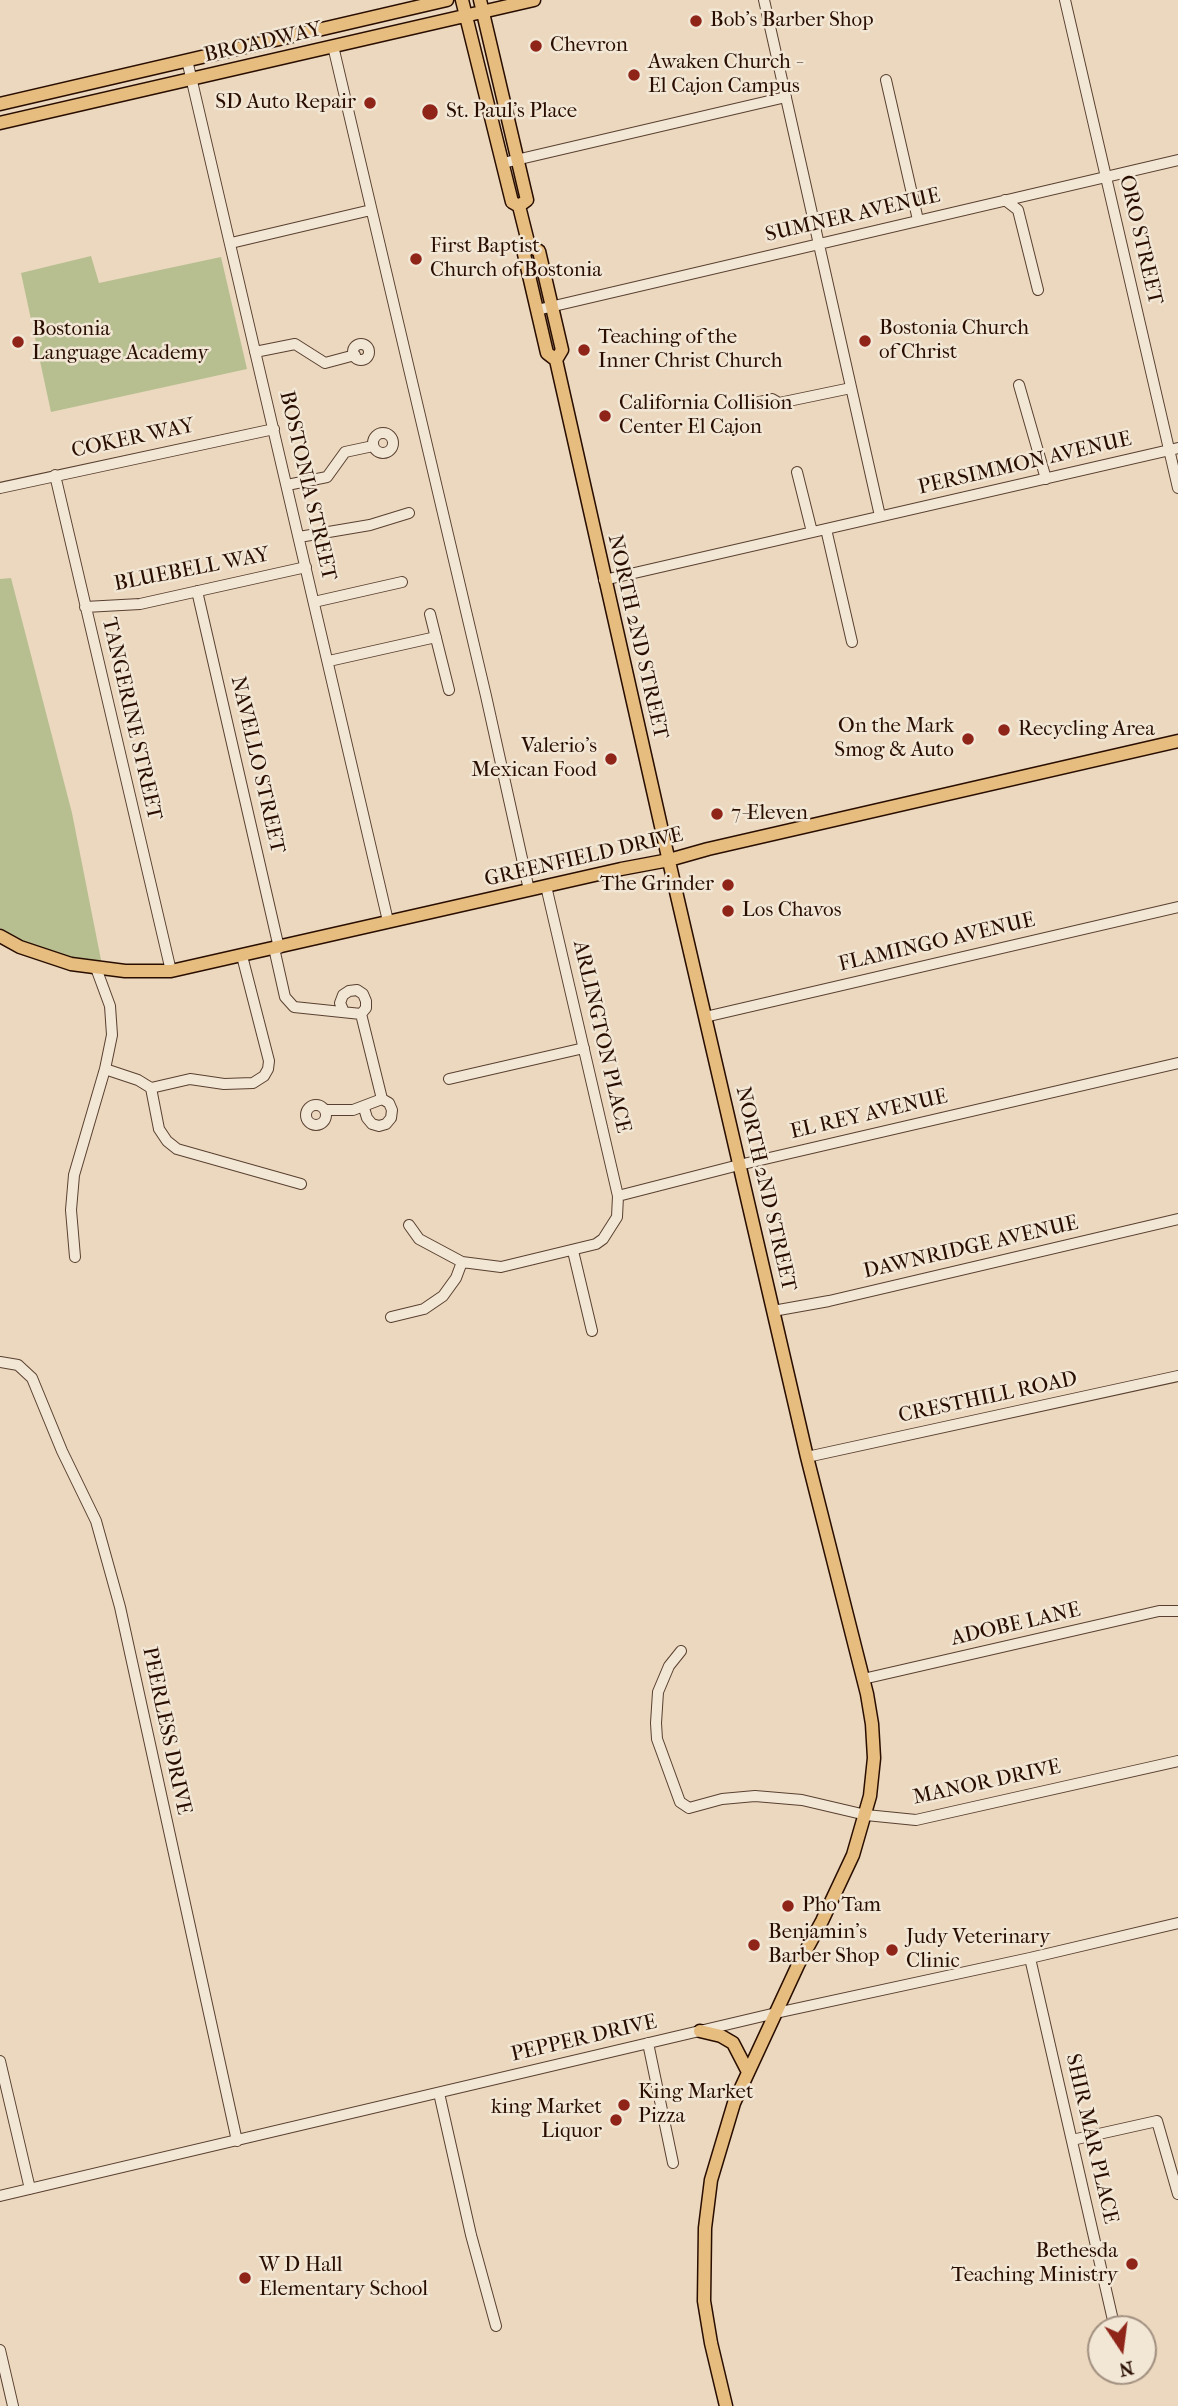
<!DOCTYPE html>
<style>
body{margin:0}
#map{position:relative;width:1178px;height:2406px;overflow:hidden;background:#ebd8be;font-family:"IM FELL French Canon",serif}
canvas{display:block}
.north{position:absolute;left:1087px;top:2315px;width:70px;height:70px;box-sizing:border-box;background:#f2e6d5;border:2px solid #a29080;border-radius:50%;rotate:167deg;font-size:19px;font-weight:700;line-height:28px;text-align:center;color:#290e00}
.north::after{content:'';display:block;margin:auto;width:24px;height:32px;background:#8f2418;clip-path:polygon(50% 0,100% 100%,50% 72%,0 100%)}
</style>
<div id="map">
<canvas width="1178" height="2406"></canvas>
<div class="north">N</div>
</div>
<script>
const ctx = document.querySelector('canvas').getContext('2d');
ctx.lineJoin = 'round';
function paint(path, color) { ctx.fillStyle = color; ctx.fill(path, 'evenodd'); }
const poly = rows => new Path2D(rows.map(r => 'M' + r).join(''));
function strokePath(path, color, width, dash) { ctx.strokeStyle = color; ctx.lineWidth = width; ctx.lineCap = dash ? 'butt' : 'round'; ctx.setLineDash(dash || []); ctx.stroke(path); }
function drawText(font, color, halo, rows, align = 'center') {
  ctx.font = font + ' "IM FELL French Canon",serif'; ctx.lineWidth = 5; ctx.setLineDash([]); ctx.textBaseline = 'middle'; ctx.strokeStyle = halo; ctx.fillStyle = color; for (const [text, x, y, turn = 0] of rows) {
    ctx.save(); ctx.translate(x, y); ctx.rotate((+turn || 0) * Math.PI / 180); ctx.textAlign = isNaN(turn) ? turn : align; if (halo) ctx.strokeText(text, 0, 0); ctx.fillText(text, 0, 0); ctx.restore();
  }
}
paint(poly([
 [91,256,99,283,221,257,247,369,51,412,21,273],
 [11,578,72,813,102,965,63,956,24,941,0,928,0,579]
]), '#b7bf91');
const minor = poly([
 [764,0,880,516],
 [1065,0,1178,488],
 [333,46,486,696,529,890],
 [187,60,388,921],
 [886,80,918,220],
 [503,163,786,97],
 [1005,200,1018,210,1038,290],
 [231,243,371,210],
 [537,310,1178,160],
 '353 352a8 8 0 1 1 16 0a8 8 0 1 1-16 0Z',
 [255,352,295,344,325,363,355,355],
 [1019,385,1046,479],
 [746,405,772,399,779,403,851,388],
 '373 443a10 10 0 1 1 20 0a10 10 0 1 1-20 0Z',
 [797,472,812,532],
 [55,475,171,971],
 [287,485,327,477,345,452,373,446],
 [0,488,274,429],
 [826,529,852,642],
 [299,537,370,525,409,513],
 [604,580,1178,448],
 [197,591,279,948],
 [314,602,402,582],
 [85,607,140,604,306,567],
 [430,614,449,690],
 [329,661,436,637],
 [274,948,285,997,294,1007,361,1014,382,1099,353,1110,325,1110],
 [344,1012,340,1003,343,995,349,991,357,990,363,994,366,1001,366,1008,361,1014],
 [705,1017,1178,907],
 [105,1069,138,1080,151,1088,159,1129,167,1141,177,1149,301,1184],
 [449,1079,584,1048],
 [151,1088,190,1079,224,1084,253,1083,264,1076,268,1069,269,1061,242,956],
 '306 1115a10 10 0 1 1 20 0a10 10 0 1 1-20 0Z',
 [364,1108,367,1118,372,1124,379,1126,386,1124,391,1118,392,1110,389,1103,382,1099],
 [618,1196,739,1165,1178,1063],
 [409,1225,419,1239,462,1262,501,1267,596,1244,603,1239,617,1217,618,1196,546,886],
 [573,1251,592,1331],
 [75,1257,71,1210,74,1175,105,1069,112,1035,110,1006,96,968],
 [773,1311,829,1301,1178,1219],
 [391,1317,424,1309,443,1296,456,1278,462,1262],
 [0,1362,18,1365,32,1378,62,1451,96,1521,120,1607,237,2141],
 [807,1457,1178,1376],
 [681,1651,669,1666,658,1692,656,1723,657,1739,680,1802,689,1808,722,1799,755,1796,802,1800,866,1815,916,1820,1178,1761],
 [863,1679,1159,1611,1178,1611],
 [1030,1958,1115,2329],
 [648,2043,673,2163],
 [0,2061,30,2189],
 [439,2093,471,2235,496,2326],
 [1072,2140,1157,2121,1178,2194],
 [0,2196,776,2013,1030,1958,1178,1923],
 [0,2350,13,2406]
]);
const major = poly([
 [462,0,512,202,519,206,529,246,524,254,547,353,556,360,665,844,807,1457,867,1694,872,1724,874,1758,870,1796,853,1855,822,1921,798,1965,734,2103,711,2180,705,2228,704,2301,711,2343,726,2406],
 [480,0,527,200,519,206],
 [0,104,447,0],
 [0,123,534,0],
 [529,246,539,251,562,350,556,360],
 [0,936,20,947,71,964,125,971,171,971,621,869,669,860,708,849,1178,741],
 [700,2031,721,2036,733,2043,748,2072]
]);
strokePath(minor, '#5a4030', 12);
strokePath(major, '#290e00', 15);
strokePath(minor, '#f2e6d5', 10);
strokePath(major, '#e6bc7f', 12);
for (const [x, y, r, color] of [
 [696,21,7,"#8f2418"],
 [536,46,7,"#8f2418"],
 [634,75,7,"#8f2418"],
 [370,103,7,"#8f2418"],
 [430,112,9,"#8f2418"],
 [416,259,7,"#8f2418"],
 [865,341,7,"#8f2418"],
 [18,342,7,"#8f2418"],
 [584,350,7,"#8f2418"],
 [605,416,7,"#8f2418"],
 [1004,730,7,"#8f2418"],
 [968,739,7,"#8f2418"],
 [611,759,7,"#8f2418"],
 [717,814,7,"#8f2418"],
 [728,885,7,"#8f2418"],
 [728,911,7,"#8f2418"],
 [788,1906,7,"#8f2418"],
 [754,1945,7,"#8f2418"],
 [892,1950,7,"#8f2418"],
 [624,2105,7,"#8f2418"],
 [616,2120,7,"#8f2418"],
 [1132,2264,7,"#8f2418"],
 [245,2278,7,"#8f2418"]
]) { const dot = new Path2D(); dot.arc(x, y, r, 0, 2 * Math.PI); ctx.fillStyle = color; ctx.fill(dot); strokePath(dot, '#f2e6d5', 2.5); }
drawText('21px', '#290e00', '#f2e6d5', [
 ["Bob's Barber Shop",710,21],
 ["Chevron",550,46],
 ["Awaken Church -",648,63],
 ["El Cajon Campus",648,87],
 ["SD Auto Repair",356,103,"right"],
 ["St. Paul's Place",446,112],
 ["First Baptist",430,247],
 ["Church of Bostonia",430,271],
 ["Bostonia Church",879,329],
 ["of Christ",879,353],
 ["Bostonia",32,330],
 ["Language Academy",32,354],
 ["Teaching of the",598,338],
 ["Inner Christ Church",598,362],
 ["California Collision",619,404],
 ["Center El Cajon",619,428],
 ["On the Mark",954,727,"right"],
 ["Smog & Auto",954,751,"right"],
 ["Recycling Area",1018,730],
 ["Valerio's",597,747,"right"],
 ["Mexican Food",597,771,"right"],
 ["7-Eleven",731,814],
 ["The Grinder",714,885,"right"],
 ["Los Chavos",742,911],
 ["Pho Tam",802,1906],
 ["Benjamin's",768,1933],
 ["Barber Shop",768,1957],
 ["Judy Veterinary",906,1938],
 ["Clinic",906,1962],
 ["King Market",638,2093],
 ["Pizza",638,2117],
 ["king Market",602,2108,"right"],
 ["Liquor",602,2132,"right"],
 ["Bethesda",1118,2252,"right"],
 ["Teaching Ministry",1118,2276,"right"],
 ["W D Hall",259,2266],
 ["Elementary School",259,2290]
], 'left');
drawText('21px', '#290e00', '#f2e6d5', [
 ["BROADWAY",263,43,-13],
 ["SUMNER AVENUE",853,216,-13],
 ["ORO STREET",1140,240,77],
 ["COKER WAY",133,439,-12],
 ["PERSIMMON AVENUE",1025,464,-13],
 ["BOSTONIA STREET",307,486,77],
 ["BLUEBELL WAY",192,570,-11],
 ["NORTH 2ND STREET",637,637,77],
 ["TANGERINE STREET",131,719,77],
 ["NAVELLO STREET",257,765,77],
 ["GREENFIELD DRIVE",584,858,-13],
 ["FLAMINGO AVENUE",937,943,-13],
 ["ARLINGTON PLACE",601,1037,77],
 ["EL REY AVENUE",869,1115,-13],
 ["NORTH 2ND STREET",765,1189,77],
 ["DAWNRIDGE AVENUE",971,1248,-13],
 ["CRESTHILL ROAD",988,1398,-12],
 ["ADOBE LANE",1016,1625,-13],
 ["PEERLESS DRIVE",166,1731,78],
 ["MANOR DRIVE",987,1783,-12],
 ["PEPPER DRIVE",584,2039,-13],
 ["SHIR MAR PLACE",1091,2139,77]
]);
</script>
